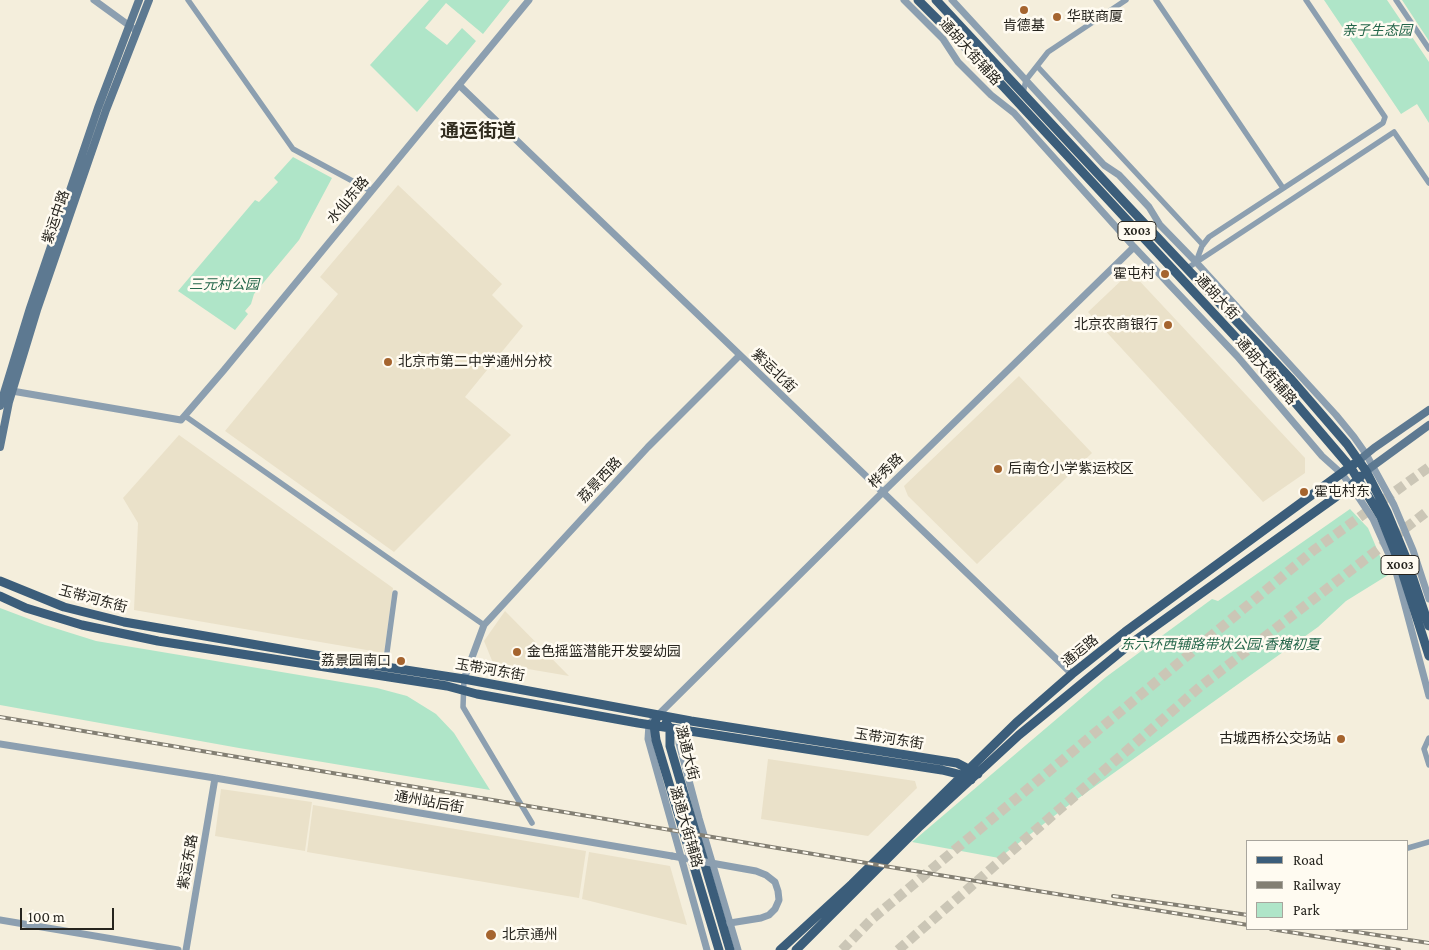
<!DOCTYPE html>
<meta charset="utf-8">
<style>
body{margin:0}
#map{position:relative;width:1429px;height:950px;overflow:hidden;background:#f4eedc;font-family:"Crimson Pro",serif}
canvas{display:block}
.legend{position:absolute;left:1246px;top:840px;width:162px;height:90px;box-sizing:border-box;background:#fffbf1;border:1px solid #a8a59d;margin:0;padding:6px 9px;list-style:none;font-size:15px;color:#26241e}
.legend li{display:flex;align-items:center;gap:10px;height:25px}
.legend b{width:25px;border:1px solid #a8a59d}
.scale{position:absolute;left:20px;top:908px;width:94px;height:22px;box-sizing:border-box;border:2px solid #26241e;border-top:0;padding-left:6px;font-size:15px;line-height:18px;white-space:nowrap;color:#26241e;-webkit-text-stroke:4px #fffbf1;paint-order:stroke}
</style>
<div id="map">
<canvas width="1429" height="950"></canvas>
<ul class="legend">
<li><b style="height:6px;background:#3b5d7a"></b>Road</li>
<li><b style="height:6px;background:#837f73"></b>Railway</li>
<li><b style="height:14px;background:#afe5c8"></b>Park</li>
</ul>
<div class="scale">100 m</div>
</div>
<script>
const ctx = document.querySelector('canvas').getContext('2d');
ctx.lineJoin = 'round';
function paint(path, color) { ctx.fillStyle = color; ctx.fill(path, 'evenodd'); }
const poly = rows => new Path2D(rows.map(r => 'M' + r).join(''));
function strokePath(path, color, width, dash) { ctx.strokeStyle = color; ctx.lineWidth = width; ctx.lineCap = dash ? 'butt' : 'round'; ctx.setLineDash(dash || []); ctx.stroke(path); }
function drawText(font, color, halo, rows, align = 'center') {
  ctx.font = font + ' "Crimson Pro","Noto Sans SC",serif'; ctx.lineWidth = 5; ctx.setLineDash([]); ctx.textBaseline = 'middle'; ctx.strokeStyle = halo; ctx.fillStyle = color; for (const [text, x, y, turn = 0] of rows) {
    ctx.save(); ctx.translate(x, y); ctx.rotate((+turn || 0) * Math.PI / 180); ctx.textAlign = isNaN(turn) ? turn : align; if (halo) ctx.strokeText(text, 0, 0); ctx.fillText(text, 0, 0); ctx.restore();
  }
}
paint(poly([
 [398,185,502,284,492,295,523,326,465,397,511,435,394,552,225,431,338,294,320,277],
 [1127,275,1134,275,1305,458,1305,473,1263,502,1088,312],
 [1019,376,1092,453,977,564,908,496,904,486],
 [179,435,393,588,384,653,134,610,138,523,123,498],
 [505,611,569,676,493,663,484,641],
 [768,759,915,781,917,788,868,836,761,819],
 [221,789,312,802,305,851,215,836],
 [313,805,586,851,579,898,307,852],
 [589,852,670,866,687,925,582,899]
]), '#eae1c9');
paint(poly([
 [429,0,510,0,483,34,446,3,425,28,447,45,462,28,476,41,417,112,370,65],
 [1324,0,1387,0,1429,62,1429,123,1417,104,1401,114],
 [1402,0,1429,0,1429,41],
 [293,157,332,178,299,240,254,294,251,304,245,311,248,314,235,330,178,291,255,200,259,202,278,182,274,178],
 [1350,509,1368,528,1388,575,1346,601,1318,627,1062,810,999,858,912,842,1106,677,1212,599,1218,601],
 [0,608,45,625,96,641,377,688,407,696,436,714,454,733,490,790,239,748,0,705]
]), '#afe5c8');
strokePath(poly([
 [842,950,872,919,1314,550,1429,467],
 [898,950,1201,686,1429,510]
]), '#cbc6b6', 10, [10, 5]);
strokePath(poly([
 [188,0,293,149,371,191],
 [1156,0,1283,188],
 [1396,0,1429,49],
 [1037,66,1203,245],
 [1023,93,1026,80,1048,52,1126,0],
 [1196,262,1202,246,1209,237,1383,123,1385,117,1306,0],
 [1186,269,1394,132,1429,183],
 [185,416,484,625],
 [385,667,395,593],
 [464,679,463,707,532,823],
 [1429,738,1424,749,1429,765],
 [1408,848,1429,842]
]), '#8c9fb0', 5.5);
strokePath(poly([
 [94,0,134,29],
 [904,0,943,39,958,62,991,95,1014,113,1038,140,1134,247,1237,356,1322,456,1342,474,1351,486,1373,519,1395,568,1429,696],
 [952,0,1104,165,1119,175,1135,192,1149,207,1160,225,1196,262,1336,415,1354,437,1366,454,1394,505,1413,550,1429,599],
 [459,85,1072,674],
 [12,391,181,420,224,370,529,0],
 [464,679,484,625,648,447,740,355],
 [687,730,680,734,679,743,699,818,738,950],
 [0,744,215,778,672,856],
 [0,920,178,950],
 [186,950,215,778],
 [707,950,648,739,649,724,883,492,1134,247]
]), '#8c9fb0', 7);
strokePath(poly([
 [0,406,30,308,98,108,139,0],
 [0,447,9,402,37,310,106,110,149,0],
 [1358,461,1374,448,1429,410],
 [1366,471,1429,425]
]), '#5d7991', 8);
strokePath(poly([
 [918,0,987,69,1281,386,1351,468,1381,517,1399,562,1429,656],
 [936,0,1126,204,1290,378,1347,444,1366,471,1387,512,1406,558,1429,626],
 [0,581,64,607,124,622,373,665,464,679,691,721,957,763,978,774],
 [0,596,26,608,82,625,158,641,447,686,477,694,638,723,942,770,962,775,971,780],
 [656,720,654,725,656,740,719,950],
 [666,723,670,728,670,746,730,950],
 [780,950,852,884,1016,723,1072,674,1125,632,1354,464],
 [796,950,918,828,1019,735,1129,645,1351,486,1361,476]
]), '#3b5d7a', 9);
const rail = poly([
 [0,717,902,869,1248,925],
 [1113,896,1248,915],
 [1271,929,1399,950],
 [1337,929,1429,943]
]);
strokePath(rail, '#837f73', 4);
strokePath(rail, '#fffbf1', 2, [5.5]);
strokePath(poly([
 [672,856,756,871,766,875,775,882,778,891,779,900,775,909,769,915,761,918,730,923]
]), '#8c9fb0', 7);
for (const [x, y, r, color] of [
 [1024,10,5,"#a5642e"],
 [1057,17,5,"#a5642e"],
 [1165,274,5,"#a5642e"],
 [1168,325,5,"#a5642e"],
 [388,362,5,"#a5642e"],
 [998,469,5,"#a5642e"],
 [1304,492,5,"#a5642e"],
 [517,652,5,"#a5642e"],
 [401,661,5,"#a5642e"],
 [1341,739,5,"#a5642e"],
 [491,935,6,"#a5642e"]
]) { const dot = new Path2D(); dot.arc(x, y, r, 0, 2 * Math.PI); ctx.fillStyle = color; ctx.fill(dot); strokePath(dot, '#fffbf1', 2); }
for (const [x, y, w] of [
 [1137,231,38],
 [1400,565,38]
]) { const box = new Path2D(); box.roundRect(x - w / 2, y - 9.5, w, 19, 4); ctx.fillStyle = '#fffbf1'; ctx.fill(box); strokePath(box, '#26241e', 1); }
drawText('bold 12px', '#26241e', null, [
 ["X003",1137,231],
 ["X003",1400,565]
]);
drawText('14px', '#26241e', '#fffbf1', [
 ["华联商厦",1067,17],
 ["肯德基",1024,26,"center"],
 ["霍屯村",1155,274,"right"],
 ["北京农商银行",1158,325,"right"],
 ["北京市第二中学通州分校",398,362],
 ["后南仓小学紫运校区",1008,469],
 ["霍屯村东",1314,492],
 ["金色摇篮潜能开发婴幼园",527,652],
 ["荔景园南口",391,661,"right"],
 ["古城西桥公交场站",1331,739,"right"],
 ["北京通州",502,935]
], 'left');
drawText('italic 14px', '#24664a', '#fffbf1', [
 ["亲子生态园",1377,31],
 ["三元村公园",224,285],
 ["东六环西辅路带状公园·香槐初夏",1220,645]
]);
drawText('14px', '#26241e', '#fffbf1', [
 ["通胡大街辅路",970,52,48],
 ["水仙东路",348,200,-50],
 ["紫运中路",56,217,-71],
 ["通胡大街",1217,297,47],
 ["紫运北街",774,371,44],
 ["通胡大街辅路",1266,371,49],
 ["桦秀路",886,471,-45],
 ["荔景西路",600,480,-47],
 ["玉带河东街",93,599,15],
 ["通运路",1080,651,-39],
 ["玉带河东街",490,670,10],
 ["玉带河东街",889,739,9],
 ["潞通大街",687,753,76],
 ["通州站后街",429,802,10],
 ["潞通大街辅路",686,827,74],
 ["紫运东路",188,862,-80]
]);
drawText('bold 19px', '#312c1f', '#fffbf1', [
 ["通运街道",478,131]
]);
</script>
